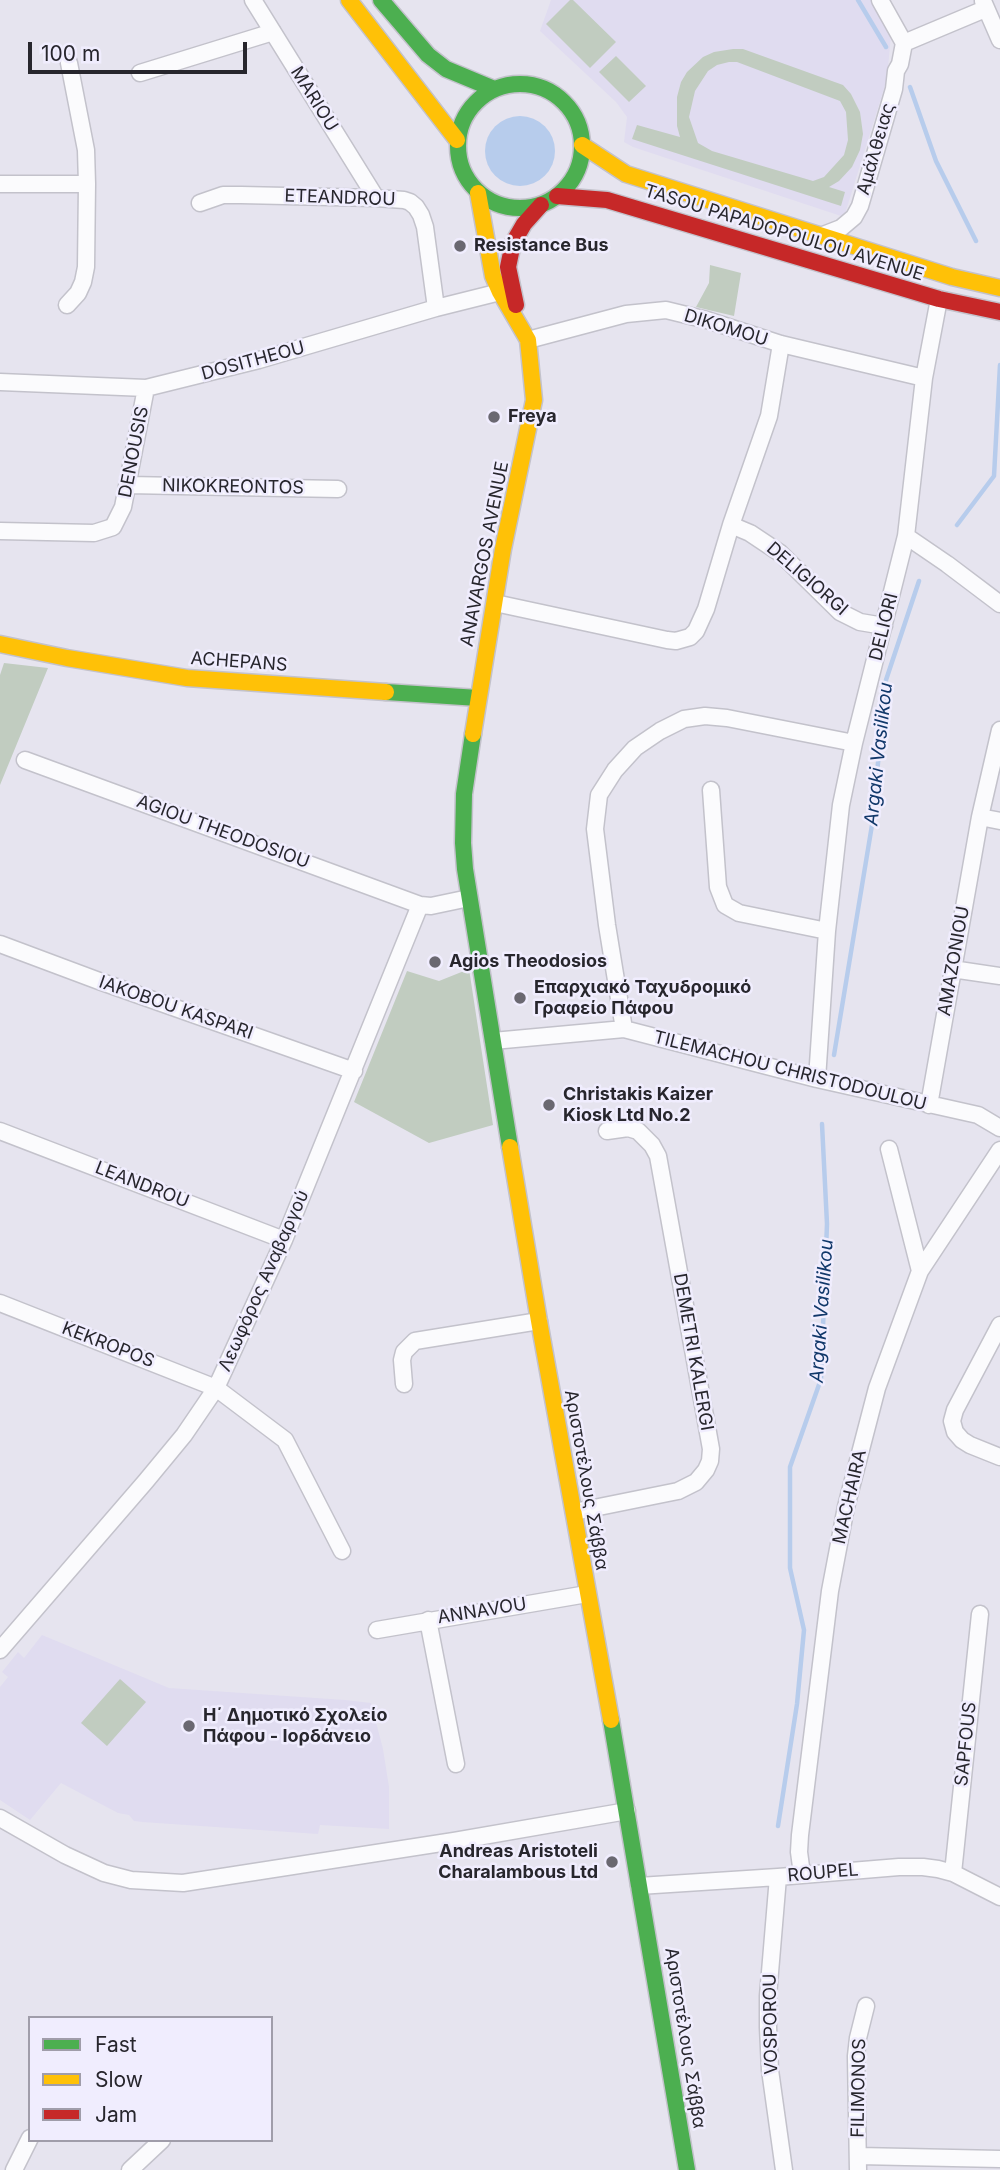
<!DOCTYPE html>
<meta charset="utf-8">
<style>
body{margin:0}
#map{position:relative;width:1000px;height:2170px;overflow:hidden;background:#e6e4ef;font-family:Inter,sans-serif}
canvas{display:block}
.legend{position:absolute;left:28px;top:2016px;width:245px;height:126px;box-sizing:border-box;background:#f0edfe;border:2px solid #a09daa;margin:0;padding:9px 12px;list-style:none;font-size:21px;color:#27262d}
.legend li{display:flex;align-items:center;gap:14px;height:35px}
.legend b{width:35px;border:2px solid #a09daa}
.scale{position:absolute;left:28px;top:42px;width:219px;height:32px;box-sizing:border-box;border:4px solid #27262d;border-top:0;padding-left:9px;font-size:21px;line-height:24px;white-space:nowrap;color:#27262d;-webkit-text-stroke:5px #f0edfe;paint-order:stroke}
</style>
<div id="map">
<canvas width="1000" height="2170"></canvas>
<ul class="legend">
<li><b style="height:9px;background:#4caf50"></b>Fast</li>
<li><b style="height:9px;background:#ffc107"></b>Slow</li>
<li><b style="height:9px;background:#c62828"></b>Jam</li>
</ul>
<div class="scale">100 m</div>
</div>
<script>
const ctx = document.querySelector('canvas').getContext('2d');
ctx.lineJoin = 'round';
function paint(path, color) { ctx.fillStyle = color; ctx.fill(path, 'evenodd'); }
const poly = rows => new Path2D(rows.map(r => 'M' + r).join(''));
function strokePath(path, color, width, dash) { ctx.strokeStyle = color; ctx.lineWidth = width; ctx.lineCap = dash ? 'butt' : 'round'; ctx.setLineDash(dash || []); ctx.stroke(path); }
function drawText(font, color, halo, rows, align = 'center') {
  ctx.font = font + ' Inter,sans-serif'; ctx.lineWidth = 5; ctx.setLineDash([]); ctx.textBaseline = 'middle'; ctx.strokeStyle = halo; ctx.fillStyle = color; for (const [text, x, y, turn = 0] of rows) {
    ctx.save(); ctx.translate(x, y); ctx.rotate((+turn || 0) * Math.PI / 180); ctx.textAlign = isNaN(turn) ? turn : align; if (halo) ctx.strokeText(text, 0, 0); ctx.fillText(text, 0, 0); ctx.restore();
  }
}
paint(poly([
 [551,0,871,0,891,34,887,79,844,217,633,147,624,142,627,117,616,102,540,31],
 [42,1635,169,1688,345,1700,371,1703,383,1749,389,1787,389,1829,320,1825,318,1834,142,1822,134,1821,129,1815,118,1813,61,1783,30,1820,0,1800,0,1687,8,1677,2,1672,18,1652,24,1658]
]), '#e0dcf0');
paint(poly([
 [570,0,573,0,616,42,590,68,546,24],
 [733,49,743,49,843,85,851,94,860,112,863,134,860,150,852,167,839,181,829,187,845,192,841,206,632,139,637,125,680,137,677,126,677,97,681,82,687,72,703,57,714,52],
 [729,62,737,62,840,101,846,112,848,140,844,155,824,177,813,181,712,151,698,143,689,117,695,91,708,71,717,65],
 [616,56,646,86,629,102,599,72],
 [710,265,741,273,734,316,696,307,709,283],
 [4,663,48,668,0,785,0,675],
 [469,969,493,1125,429,1143,354,1102,407,971,439,981],
 [120,1679,146,1702,107,1746,81,1723]
]), '#c1ccc0');
paint(poly([
 '485 151a35 35 0 1 1 70 0a35 35 0 1 1-70 0Z'
]), '#b7ccec');
strokePath(poly([
 [858,0,886,47],
 [910,87,936,161,976,241],
 [957,525,994,476,1000,365],
 [834,1055,872,825,886,680,919,581],
 [778,1826,797,1704,804,1630,790,1568,790,1467,821,1379,827,1224,822,1124]
]), '#b7ccec', 4.5);
const street = poly([
 [253,0,376,198],
 [983,1,1000,40],
 [904,43,985,9],
 [140,73,273,32],
 [0,184,87,184],
 [200,203,223,195,241,195,376,198,404,200,410,202,416,207,421,215,425,227,436,308],
 [823,235,841,228,854,217,860,206,894,89,896,71,900,64,904,43,880,0],
 [67,305,78,293,83,282,86,267,87,184,86,150,69,63],
 [528,340,626,314,666,310,707,320,781,344,924,378],
 [0,382,146,388,259,360,436,308,500,292],
 [128,485,338,489],
 [731,525,750,533,780,553,840,612,860,622,884,626],
 [0,531,94,533,113,527,123,507,146,388],
 [906,536,947,564,1000,604],
 [495,603,667,640,676,641,690,637,696,631,706,609,731,525,769,416,781,344],
 [25,760,420,905,431,906,469,898],
 [711,790,718,887,725,905,739,913,827,931],
 [980,817,1000,821],
 [0,944,99,981,354,1071],
 [952,969,1000,976],
 [624,1029,607,925,595,829,599,795,615,770,635,748,660,731,684,719,705,716,727,718,854,743],
 [493,1041,624,1029,817,1079,978,1115,1000,1128],
 [817,1079,827,931,841,805,854,743,906,536,924,378,939,299],
 [929,1105,980,817,1000,730],
 [0,1131,284,1240],
 [889,1149,920,1271],
 [0,1303,216,1388,285,1440,342,1551],
 [1000,1325,955,1410,952,1421,955,1432,962,1440,970,1445,1000,1457],
 [404,1384,402,1360,404,1352,415,1341,539,1321],
 [574,1512,678,1491,696,1482,706,1470,710,1461,711,1449,658,1156,652,1145,638,1131,628,1128,607,1131],
 [428,1620,456,1764],
 [377,1630,587,1594],
 [0,1650,146,1481,184,1435,216,1388,284,1240,420,905],
 [0,1818,65,1855,104,1873,131,1880,183,1883,454,1841,627,1811],
 [953,1873,980,1614],
 [802,1874,799,1852,800,1835,830,1591,846,1507,877,1388,920,1271,1000,1150],
 [778,1877,768,1996,768,2027,770,2070,784,2170],
 [639,1886,778,1877,899,1867,923,1867,938,1869,953,1873,1000,1897],
 [859,2156,1000,2159],
 [14,2170,30,2138],
 [130,2170,162,2140],
 [858,2170,856,2056,858,2038,866,2006]
]);
const fast = poly([
 [381,0,428,55,446,69,494,89],
 '458 146a62 62 0 1 1 124 0a62 62 0 1 1-124 0Z',
 [386,692,478,698],
 [473,734,464,794,463,843,465,869,510,1147],
 [611,1720,687,2170]
]);
const slow = poly([
 [349,0,457,140],
 [582,145,626,174,952,277,1000,288],
 [0,644,67,658,187,678,386,692],
 [473,734,503,549,534,400,528,340,500,292,493,276,478,193],
 [510,1147,539,1321,611,1720]
]);
const jam = poly([
 [557,196,607,200,939,299,1000,312],
 [516,305,508,267,513,243,524,224,541,205]
]);
strokePath(street, '#c3c2cb', 19);
strokePath(fast, '#c3c2cb', 19);
strokePath(slow, '#c3c2cb', 19);
strokePath(jam, '#c3c2cb', 19);
strokePath(street, '#fbfbfd', 16);
strokePath(fast, '#4caf50', 16);
strokePath(slow, '#ffc107', 16);
strokePath(jam, '#c62828', 16);
for (const [x, y, r, color] of [
 [460,246,7,"#6a6871"],
 [494,417,7,"#6a6871"],
 [435,962,7,"#6a6871"],
 [520,998,7,"#6a6871"],
 [549,1105,7,"#6a6871"],
 [189,1726,7,"#6a6871"],
 [612,1862,7,"#6a6871"]
]) { const dot = new Path2D(); dot.arc(x, y, r, 0, 2 * Math.PI); ctx.fillStyle = color; ctx.fill(dot); strokePath(dot, '#f0edfe', 2.5); }
drawText('18px', '#27262d', '#f0edfe', [
 ["MARIOU",314,99,58],
 ["Αμάλθειας",876,149,-74],
 ["ETEANDROU",340,198,2],
 ["TASOU PAPADOPOULOU AVENUE",784,233,17],
 ["DIKOMOU",726,328,17],
 ["DOSITHEOU",253,361,-15],
 ["DENOUSIS",134,452,-79],
 ["NIKOKREONTOS",233,487,1],
 ["ANAVARGOS AVENUE",485,554,-79],
 ["DELIGIORGI",807,579,41],
 ["DELIORI",884,627,-76],
 ["ACHEPANS",239,662,4],
 ["AGIOU THEODOSIOU",223,832,20],
 ["AMAZONIOU",954,961,-80],
 ["IAKOBOU KASPARI",176,1008,19],
 ["TILEMACHOU CHRISTODOULOU",790,1071,14],
 ["LEANDROU",142,1185,21],
 ["Λεωφόρος Αναβαργού",264,1281,-66],
 ["KEKROPOS",108,1345,21],
 ["DEMETRI KALERGI",693,1352,80],
 ["Αριστοτέλους Σάββα",586,1480,80],
 ["MACHAIRA",850,1497,-77],
 ["ANNAVOU",482,1611,-9],
 ["SAPFOUS",966,1744,-84],
 ["ROUPEL",823,1873,-5],
 ["VOSPOROU",771,2024,-91],
 ["Αριστοτέλους Σάββα",685,2038,81],
 ["FILIMONOS",859,2088,-89]
]);
drawText('bold 18px', '#27262d', '#f0edfe', [
 ["Resistance Bus",474,246],
 ["Freya",508,417],
 ["Agios Theodosios",449,962],
 ["Επαρχιακό Ταχυδρομικό",534,988],
 ["Γραφείο Πάφου",534,1009],
 ["Christakis Kaizer",563,1095],
 ["Kiosk Ltd No.2",563,1116],
 ["Η΄ Δημοτικό Σχολείο",203,1716],
 ["Πάφου - Ιορδάνειο",203,1737],
 ["Andreas Aristoteli",598,1852,"right"],
 ["Charalambous Ltd",598,1873,"right"]
], 'left');
drawText('italic 19px', '#11386a', '#f0edfe', [
 ["Argaki Vasilikou",879,754,-84],
 ["Argaki Vasilikou",822,1311,-86]
]);
</script>
